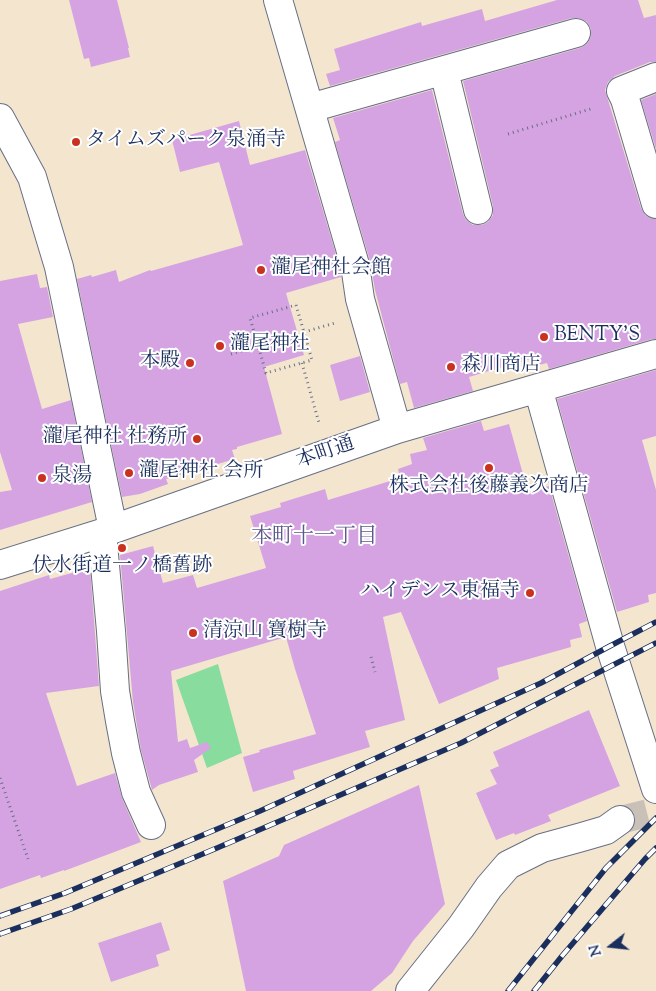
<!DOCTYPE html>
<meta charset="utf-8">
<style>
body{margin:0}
#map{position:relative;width:656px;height:991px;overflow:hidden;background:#f4e6ce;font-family:"Sorts Mill Goudy",serif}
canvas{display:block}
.north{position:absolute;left:586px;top:921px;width:50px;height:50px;-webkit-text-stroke:4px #fff;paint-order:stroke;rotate:254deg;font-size:14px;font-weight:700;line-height:20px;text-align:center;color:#1b2f5e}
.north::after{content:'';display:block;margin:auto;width:18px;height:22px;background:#1b2f5e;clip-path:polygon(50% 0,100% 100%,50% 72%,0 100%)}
</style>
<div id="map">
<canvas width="656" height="991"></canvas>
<div class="north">N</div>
</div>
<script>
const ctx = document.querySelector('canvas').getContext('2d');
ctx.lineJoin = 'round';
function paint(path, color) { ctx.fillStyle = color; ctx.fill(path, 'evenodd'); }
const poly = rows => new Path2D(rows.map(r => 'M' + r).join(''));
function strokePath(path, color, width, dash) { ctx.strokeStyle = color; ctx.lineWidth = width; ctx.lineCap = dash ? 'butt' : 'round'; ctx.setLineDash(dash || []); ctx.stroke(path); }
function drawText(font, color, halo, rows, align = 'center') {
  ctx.font = font + ' "Sorts Mill Goudy","Noto Serif JP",serif'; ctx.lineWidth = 4; ctx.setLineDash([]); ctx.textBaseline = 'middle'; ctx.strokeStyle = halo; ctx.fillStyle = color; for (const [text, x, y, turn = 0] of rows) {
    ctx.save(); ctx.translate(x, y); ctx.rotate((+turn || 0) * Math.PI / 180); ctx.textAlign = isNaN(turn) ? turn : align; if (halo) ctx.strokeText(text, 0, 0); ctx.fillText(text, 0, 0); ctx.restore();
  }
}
paint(poly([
 [218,664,242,753,207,768,176,680]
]), '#88dc9d');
paint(poly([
 [69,0,117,0,129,48,128,48,130,57,91,67,89,58,84,59],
 [557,0,638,0,644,18,656,15,656,62,650,62,615,76,608,82,605,90,641,208,646,216,652,219,656,219,656,339,652,339,549,369,547,363,535,366,533,358,469,377,473,391,414,408,407,382,400,384,390,347,375,290,370,261,335,142,340,140,333,118,432,90,463,214,466,220,473,225,482,225,488,222,493,215,493,206,463,81,580,48,587,44,591,37,591,29,587,22,579,18,572,18,330,86,326,74,340,70,334,49,421,22,422,26,482,9,485,21],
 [656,94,656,149,641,100],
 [239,121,250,165,305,150,340,268,341,277,286,293,304,355,264,367,282,434,237,447,237,449,232,450,235,459,166,479,168,484,140,494,122,497,77,279,91,275,92,277,116,270,119,282,150,270,151,271,243,245,219,162,180,172,172,140],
 [37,274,40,288,47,287,53,317,18,324,42,409,71,400,92,502,0,530,0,492,12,490,0,452,0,281],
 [360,356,370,392,340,401,330,365],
 [656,370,656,436,642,440,656,490,656,593,648,595,649,602,617,612,557,399],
 [481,421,484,431,509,424,528,492,549,486,587,621,579,624,582,637,570,640,571,647,497,668,499,679,439,704,401,612,383,617,405,720,365,731,370,747,293,771,295,779,253,792,243,757,260,752,259,750,316,734,295,669,286,637,171,671,178,742,187,739,190,748,207,742,211,748,194,760,198,772,159,785,152,790,141,750,133,702,120,555,153,546,163,583,193,575,197,588,266,568,250,516,281,507,280,503,325,489,328,500,400,478,398,469,412,464,410,454,427,450,423,438],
 [90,568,99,686,46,693,77,786,115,773,122,798,141,842,64,871,64,870,41,878,40,875,0,889,0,591,49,575,50,579],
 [589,710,620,786,548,815,551,821,515,835,514,833,496,840,476,793,497,784,490,770,499,766,493,752],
 [419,785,445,904,413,941,392,973,371,991,246,991,223,881,279,856,284,845],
 [161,922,170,950,156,955,159,966,111,982,98,943]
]), '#d6a3e2');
strokePath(poly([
 [620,820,656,811]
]), '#c9c1b8', 28, [28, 14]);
const minor = poly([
 [278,0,355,265,360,299,397,429],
 [444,71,478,210],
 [656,77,621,91,625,99,656,204],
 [310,108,576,33],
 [0,118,32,177,59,267,113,529],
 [538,388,610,646,656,789],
 [102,533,111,631,115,691,120,721,126,753,136,792,151,825],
 [0,565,102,533,397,429,656,354],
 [410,991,461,927,489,887,508,865,542,848,582,837,606,830,620,820]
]);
strokePath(minor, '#676f85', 30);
strokePath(poly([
 [508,134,594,108],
 [296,305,312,360,266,373,250,318,296,305],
 [304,332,335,323],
 [231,354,258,346],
 [302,363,319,423],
 [371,657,375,672],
 [0,778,28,859]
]), '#676f85', 3, [1, 4]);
strokePath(minor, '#fff', 28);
const rail = poly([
 [0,916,65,893,260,811,541,683,610,646,656,622],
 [0,934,71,909,217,848,461,743,656,643],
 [508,991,606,868,656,818],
 [534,991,562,956,645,859,656,848]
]);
strokePath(rail, '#1b2f5e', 5.5);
strokePath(rail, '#fff', 4, [11]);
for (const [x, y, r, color] of [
 [76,142,5,"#c8321e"],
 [261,270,5,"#c8321e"],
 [544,337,5,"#c8321e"],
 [220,346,5,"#c8321e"],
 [190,363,5,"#c8321e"],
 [451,367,5,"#c8321e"],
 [197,439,5,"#c8321e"],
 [489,468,5,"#c8321e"],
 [129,473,5,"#c8321e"],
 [42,478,5,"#c8321e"],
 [122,548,5,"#c8321e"],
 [530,593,5,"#c8321e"],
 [193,633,5,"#c8321e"]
]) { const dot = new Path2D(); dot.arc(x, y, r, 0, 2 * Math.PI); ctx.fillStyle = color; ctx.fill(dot); strokePath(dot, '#fff', 2); }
drawText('20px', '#1b2f5e', '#fff', [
 ["タイムズパーク泉涌寺",86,142],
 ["瀧尾神社会館",271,270],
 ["BENTY'S",554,337],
 ["瀧尾神社",230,346],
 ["本殿",180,363,"right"],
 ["森川商店",461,367],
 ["瀧尾神社 社務所",187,439,"right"],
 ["瀧尾神社 会所",139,473],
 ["泉湯",52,478],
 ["株式会社後藤義次商店",489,488,"center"],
 ["伏水街道一ノ橋舊跡",122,568,"center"],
 ["ハイデンス東福寺",520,593,"right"],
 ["清涼山 寶樹寺",203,633]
], 'left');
drawText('20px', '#1b2f5e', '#fff', [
 ["本町通",326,454,-19]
]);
drawText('21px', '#5c588c', '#fff', [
 ["本町十一丁目",314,538]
]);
</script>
